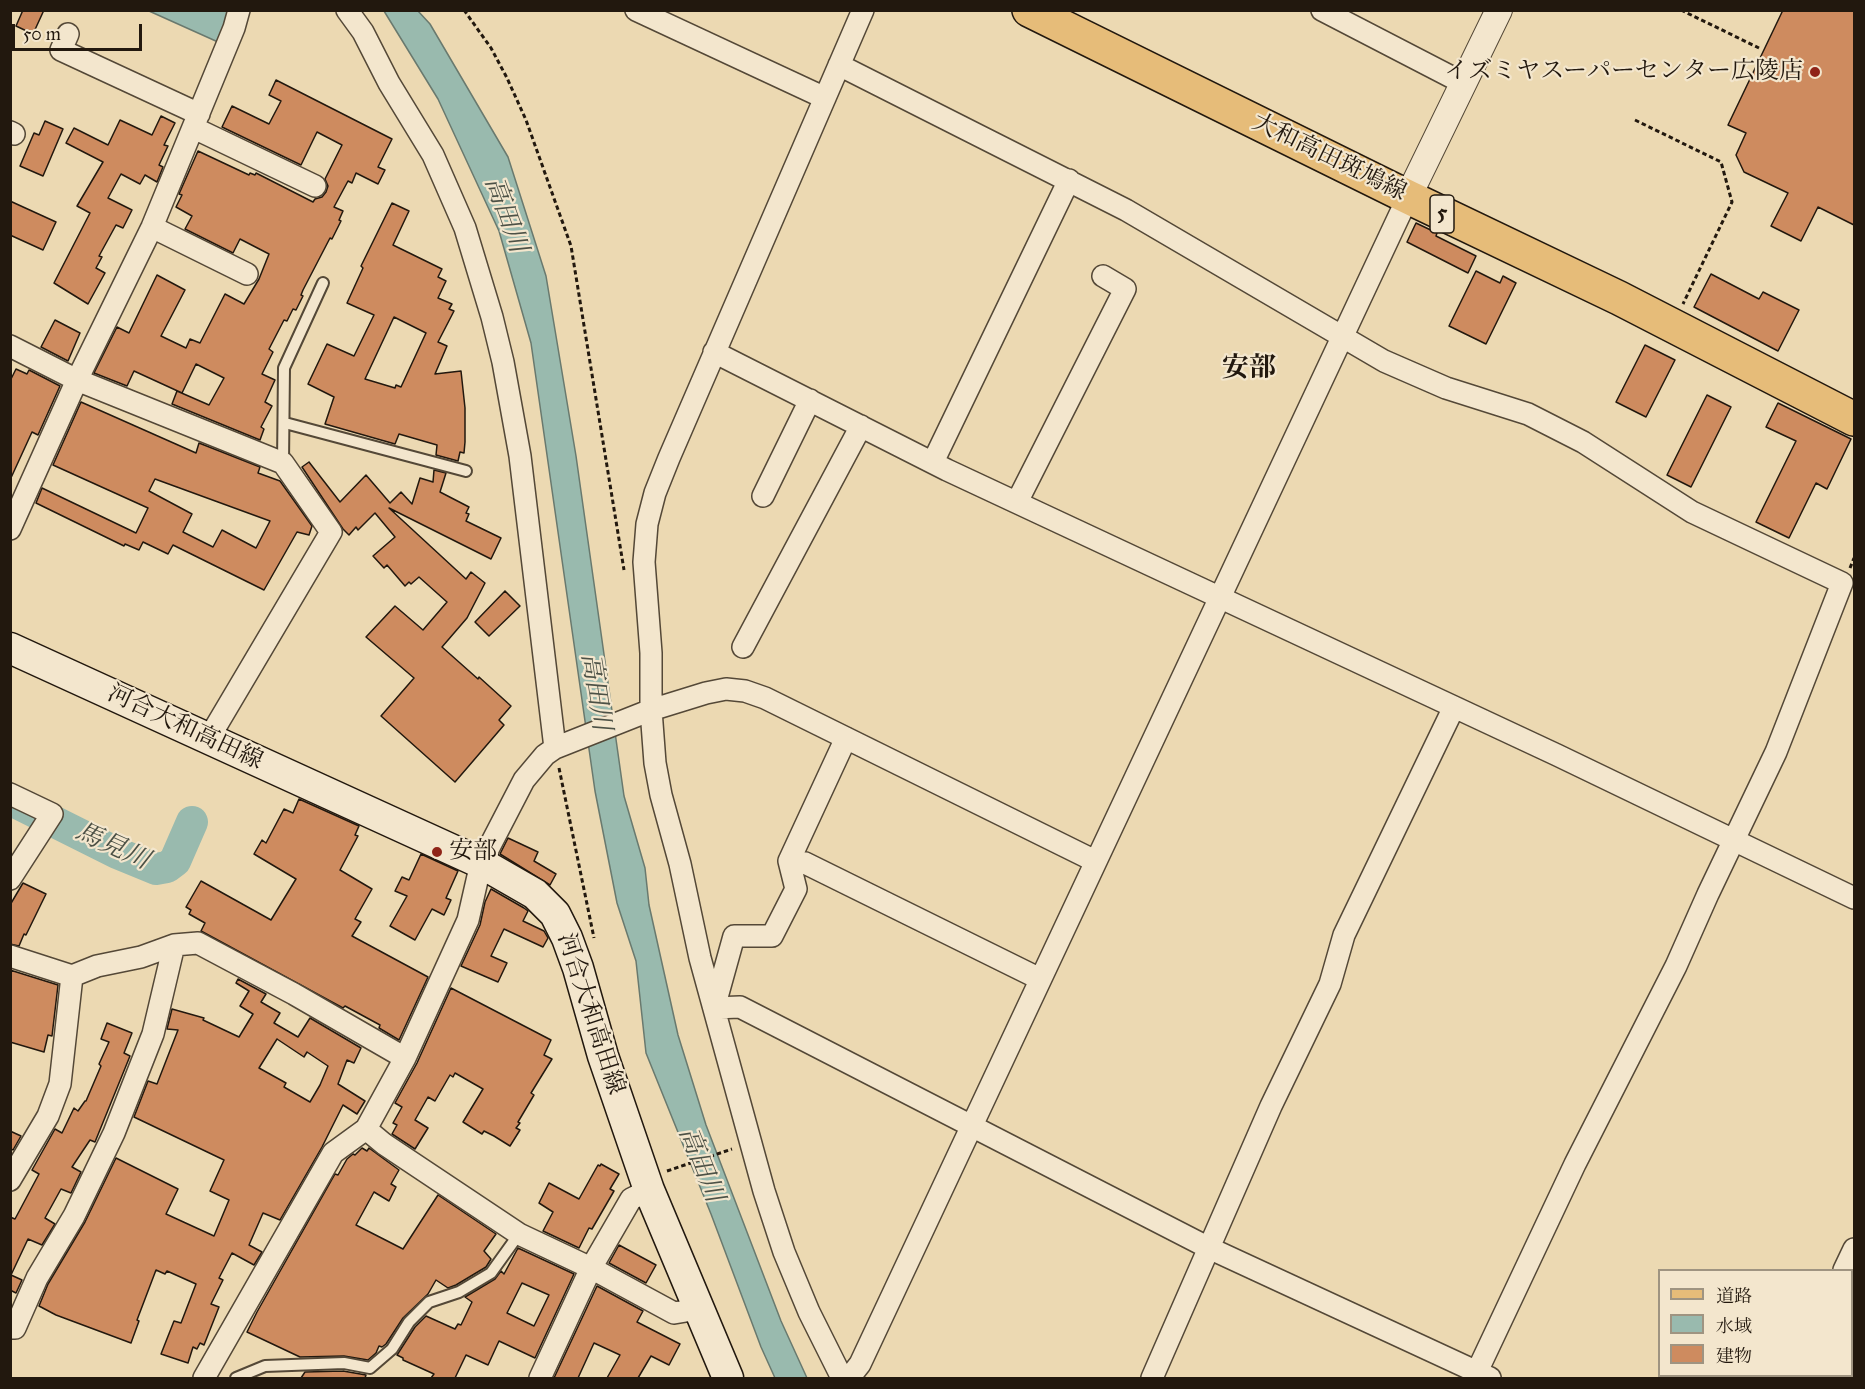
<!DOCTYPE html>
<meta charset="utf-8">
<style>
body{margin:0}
#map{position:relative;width:1865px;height:1389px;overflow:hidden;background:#ecd9b2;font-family:"IM FELL Great Primer","Noto Serif JP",serif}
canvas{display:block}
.frame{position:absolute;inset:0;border:12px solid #22180e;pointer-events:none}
.legend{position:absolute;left:1658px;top:1269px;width:195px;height:108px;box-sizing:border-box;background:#f3e6cd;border:2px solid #9f9481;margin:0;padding:8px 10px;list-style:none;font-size:18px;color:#22180e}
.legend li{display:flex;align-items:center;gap:12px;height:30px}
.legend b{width:30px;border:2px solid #9f9481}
.scale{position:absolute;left:12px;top:24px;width:130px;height:27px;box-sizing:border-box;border:3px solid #22180e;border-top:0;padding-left:8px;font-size:18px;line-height:21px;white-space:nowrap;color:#22180e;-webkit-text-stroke:4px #f3e6cd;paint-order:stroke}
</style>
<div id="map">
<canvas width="1865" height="1389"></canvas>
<div class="frame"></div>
<ul class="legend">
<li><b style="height:8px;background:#e6bc79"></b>道路</li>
<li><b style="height:16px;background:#99baae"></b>水域</li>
<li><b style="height:16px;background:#ce8b5f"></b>建物</li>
</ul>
<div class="scale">50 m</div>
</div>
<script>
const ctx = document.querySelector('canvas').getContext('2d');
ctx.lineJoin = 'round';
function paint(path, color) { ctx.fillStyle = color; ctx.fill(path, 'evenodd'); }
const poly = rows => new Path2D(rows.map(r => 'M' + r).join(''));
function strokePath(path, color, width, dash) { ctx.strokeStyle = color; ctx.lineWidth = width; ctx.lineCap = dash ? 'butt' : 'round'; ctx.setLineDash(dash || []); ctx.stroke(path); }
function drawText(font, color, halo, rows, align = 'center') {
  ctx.font = font + ' "IM FELL Great Primer","Noto Serif JP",serif'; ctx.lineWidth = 4.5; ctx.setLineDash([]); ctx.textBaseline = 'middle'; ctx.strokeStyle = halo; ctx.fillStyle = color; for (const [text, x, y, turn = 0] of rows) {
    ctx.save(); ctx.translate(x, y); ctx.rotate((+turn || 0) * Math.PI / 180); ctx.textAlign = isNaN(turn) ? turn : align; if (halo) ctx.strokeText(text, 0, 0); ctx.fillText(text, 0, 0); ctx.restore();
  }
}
const water = poly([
 [149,11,230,11,218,42,149,11],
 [384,11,418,11,430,24,508,157,546,276,576,456,624,796,645,868,649,905,678,1035,706,1125,781,1321,807,1378,775,1378,761,1347,711,1214,646,1053,636,961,617,903,595,791,531,343,499,231,438,99,384,11]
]);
paint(water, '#99baae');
strokePath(water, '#69796e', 1.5);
strokePath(poly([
 [19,804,117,853,156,869,167,867,175,861,192,822]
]), '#99baae', 32);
const building = poly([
 [23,10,44,10,33,34,16,26,23,10],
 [1783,10,1854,10,1854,225,1818,207,1801,241,1771,226,1788,193,1744,172,1736,155,1746,133,1728,125,1783,10],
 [276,80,392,139,378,167,385,170,378,184,356,173,352,183,348,181,334,207,343,211,339,220,341,221,332,239,330,238,303,290,301,295,303,296,296,310,293,309,287,321,284,320,269,349,273,352,262,374,275,380,265,402,272,406,261,427,264,429,260,440,172,404,177,391,209,405,224,378,196,364,182,393,134,371,127,386,94,373,117,327,129,333,157,275,185,290,161,336,186,348,190,339,200,343,225,294,244,304,259,279,269,254,240,239,233,253,185,229,192,216,176,207,182,195,179,194,198,151,249,175,250,173,255,175,256,173,313,202,315,199,322,197,326,192,328,186,325,179,342,145,317,132,301,165,222,127,232,106,269,124,281,101,269,95,276,80],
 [161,116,175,123,164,145,168,146,159,165,163,167,157,182,145,175,140,184,121,174,108,198,132,210,123,228,116,225,99,256,102,257,96,268,105,273,88,304,54,283,90,213,77,206,103,162,66,143,74,128,108,145,120,120,152,135,161,116],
 [45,121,63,129,43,176,20,166,34,133,39,135,45,121],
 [10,201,56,222,43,250,10,235,10,201],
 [392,203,409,211,393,245,442,269,438,277,446,281,438,298,452,304,449,309,454,311,438,342,447,346,435,374,461,371,465,408,465,442,464,453,460,452,458,461,436,455,437,445,399,434,395,444,325,424,334,397,308,384,327,344,354,356,374,315,347,303,363,268,361,266,392,203],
 [394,317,426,333,401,387,396,385,395,388,365,379,394,317],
 [1416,223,1437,233,1436,236,1476,256,1468,273,1407,242,1416,223],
 [1476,271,1500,283,1503,276,1516,283,1486,344,1449,326,1476,271],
 [1711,274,1759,299,1763,292,1799,310,1778,351,1694,307,1711,274],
 [55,320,80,333,68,361,41,347,55,320],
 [1645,345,1675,360,1646,417,1616,402,1645,345],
 [16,369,27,374,29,370,60,386,38,435,32,432,10,480,10,381,16,369],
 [1707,395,1731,407,1691,487,1667,475,1707,395],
 [81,402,196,453,199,443,260,467,258,473,280,481,312,526,309,535,297,532,264,590,173,545,168,554,143,542,139,550,125,544,124,546,36,503,42,488,136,533,148,508,53,465,81,402],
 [155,479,270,521,256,548,222,530,213,547,183,532,192,514,149,491,155,479],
 [1778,403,1851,439,1827,489,1816,483,1789,538,1756,522,1796,441,1766,427,1778,403],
 [309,462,340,502,366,475,390,503,401,492,412,504,420,478,433,482,434,470,446,473,440,492,469,507,466,513,469,514,466,521,501,538,491,559,389,508,466,579,471,572,485,583,467,618,442,647,478,679,479,677,511,706,499,720,504,725,455,782,381,716,414,678,366,637,395,606,423,630,447,602,419,577,411,584,409,582,405,586,387,565,384,568,373,556,395,537,375,513,358,530,356,527,349,535,343,529,302,467,309,462],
 [505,591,520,606,489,636,475,622,505,591],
 [299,799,359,826,355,835,358,836,340,870,372,889,355,919,361,922,352,936,428,977,399,1040,379,1028,380,1025,345,1006,343,1008,201,931,205,923,189,914,191,910,186,907,201,881,271,920,296,879,254,854,262,840,266,843,284,809,293,813,299,799],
 [508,838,538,852,534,861,556,874,550,885,500,854,508,838],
 [421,854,458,871,446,898,451,900,444,915,432,909,415,940,390,926,407,896,395,891,402,877,409,880,421,854],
 [23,883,46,894,26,935,24,934,19,946,10,944,10,905,23,883],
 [491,889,524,908,528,911,523,921,544,931,548,938,543,947,504,929,491,956,507,963,498,982,461,966,480,925,485,902,491,889],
 [10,970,58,985,52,1036,48,1035,44,1052,10,1042,10,970],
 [238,979,266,994,261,1002,280,1013,274,1023,298,1037,310,1018,361,1048,354,1063,347,1060,338,1084,365,1101,357,1114,343,1105,322,1147,280,1220,263,1213,249,1245,262,1252,254,1265,232,1253,219,1278,223,1280,211,1304,219,1307,204,1345,200,1343,197,1349,193,1347,188,1363,161,1354,174,1321,181,1323,196,1284,167,1271,165,1274,156,1270,137,1320,139,1321,131,1343,56,1315,39,1306,48,1284,85,1222,116,1158,178,1189,166,1214,214,1236,229,1200,210,1191,224,1160,134,1117,148,1081,157,1084,178,1030,167,1029,172,1009,204,1018,203,1020,239,1037,253,1014,240,1006,249,991,236,983,238,979],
 [277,1039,304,1057,307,1052,328,1066,320,1085,310,1102,284,1087,286,1083,259,1068,277,1039],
 [451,988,551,1040,544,1055,552,1059,531,1093,534,1095,518,1122,520,1123,516,1128,520,1130,510,1146,494,1136,484,1131,482,1134,463,1122,483,1089,455,1073,453,1077,450,1075,435,1101,428,1097,415,1120,428,1128,415,1149,392,1134,397,1125,393,1123,402,1107,395,1103,417,1063,451,988],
 [107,1023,132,1033,124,1053,130,1056,95,1142,90,1140,72,1167,81,1172,71,1193,61,1189,45,1218,55,1224,42,1245,28,1239,11,1275,22,1280,16,1293,10,1290,10,1217,15,1219,39,1174,32,1170,55,1129,62,1133,74,1108,78,1111,85,1101,86,1101,101,1066,99,1064,109,1042,101,1039,107,1023],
 [10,1131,21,1136,13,1150,10,1148,10,1131],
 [362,1148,367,1151,369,1148,399,1170,391,1184,396,1187,389,1201,374,1192,356,1225,403,1249,438,1195,496,1234,484,1251,491,1259,486,1267,456,1285,448,1288,436,1280,428,1294,403,1318,386,1344,382,1347,379,1346,376,1353,368,1360,344,1356,300,1357,247,1332,257,1312,335,1174,338,1175,347,1159,353,1154,355,1155,362,1148],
 [601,1164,619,1174,610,1189,614,1191,592,1229,589,1228,579,1248,543,1231,553,1212,539,1203,549,1183,579,1199,598,1165,600,1166,601,1164],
 [619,1245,656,1265,646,1283,609,1263,619,1245],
 [518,1248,574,1274,535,1358,499,1341,488,1365,466,1355,455,1378,431,1378,434,1374,403,1360,403,1358,397,1355,415,1327,426,1316,455,1329,458,1324,461,1325,472,1302,465,1297,495,1279,501,1271,504,1274,518,1248],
 [522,1283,549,1295,534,1326,507,1313,522,1283],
 [597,1286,643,1311,637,1322,680,1344,669,1365,651,1356,638,1378,607,1378,620,1355,594,1343,578,1378,554,1378,597,1286],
 [343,1371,366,1375,365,1378,301,1378,305,1372,343,1371]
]);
paint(building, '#ce8b5f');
strokePath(building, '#22180e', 1.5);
const service = poly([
 [285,423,466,471],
 [283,463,284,368,323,283],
 [236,1378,265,1366,344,1363,370,1368,392,1349,409,1322,429,1302,459,1292,491,1273,519,1234]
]);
const minor = poly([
 [347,10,363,32,389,83,433,155,465,228,492,317,503,362,520,456,555,748],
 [636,10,825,98],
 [1322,10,1463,83],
 [68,34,61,50,199,114],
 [839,65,1126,210,1384,361,1446,388,1528,414,1583,442,1692,512,1842,583,1776,752,1708,894,1676,966,1575,1164,1474,1378],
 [194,128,315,186],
 [10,132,14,134],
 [152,227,247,274],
 [10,346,77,380,283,463,331,532,209,738],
 [714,352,947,470,1557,755,1854,898],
 [933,462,1069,180],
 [763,496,810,400],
 [1017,502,1125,289,1103,276],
 [10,529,77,380,152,227,234,28,239,10],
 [743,647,861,426],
 [846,738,789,861,796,889,772,936,734,936,714,1008,740,1007,1209,1248,1490,1378],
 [10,794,52,814,10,879],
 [789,861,805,863,1040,979],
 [10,956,72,976,97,966,141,957,174,945,198,943,294,994,405,1058],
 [366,1129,384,1144,519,1234,591,1268,674,1313,698,1309],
 [10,1180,48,1116,60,1084,72,976],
 [1844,1270,1854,1249],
 [10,1328,15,1328,37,1278,74,1216,114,1133,153,1034,174,945],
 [204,1378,333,1153,366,1129,405,1058,468,920,481,863,524,780,545,755,555,748,651,710,706,693,726,689,745,691,765,698,1095,861],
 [540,1378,591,1268,631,1199,649,1190],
 [842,1378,809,1312,784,1252,764,1191,700,958,680,864,661,795,655,763,651,710,651,653,644,562,647,524,655,493,669,458,863,10],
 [849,1378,860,1364,1408,197],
 [1152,1378,1271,1106,1330,984,1344,935,1454,707],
 [1788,1378,1789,1376]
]);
const tertiary = poly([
 [1408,197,1499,10]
]);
const secondary = poly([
 [10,648,481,863,535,894,555,914,567,938,578,968,603,1056,649,1190,728,1378]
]);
const primary = poly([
 [1029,10,1408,197,1619,298,1854,419]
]);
strokePath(service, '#544837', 14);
strokePath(minor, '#544837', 24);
strokePath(tertiary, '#544837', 28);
strokePath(secondary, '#22180e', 33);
strokePath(primary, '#22180e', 36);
strokePath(poly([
 [464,10,491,48,507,78,526,120,571,246,624,570],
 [1681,10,1759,48],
 [1635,120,1721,162,1732,202,1683,304],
 [1850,568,1854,558],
 [559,768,594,938],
 [667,1171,732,1149]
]), '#22180e', 3, [4.5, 3]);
strokePath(service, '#f3e6cd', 10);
strokePath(minor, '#f3e6cd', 21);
strokePath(tertiary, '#f3e6cd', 26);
strokePath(secondary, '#f3e6cd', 30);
strokePath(primary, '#e6bc79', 33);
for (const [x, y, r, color] of [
 [1815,72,6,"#8f2418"],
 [437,852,6,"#8f2418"]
]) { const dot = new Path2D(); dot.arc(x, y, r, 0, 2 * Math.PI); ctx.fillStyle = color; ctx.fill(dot); strokePath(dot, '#f3e6cd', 2); }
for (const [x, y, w] of [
 [1442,214,24]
]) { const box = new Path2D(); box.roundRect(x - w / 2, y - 19, w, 38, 4.5); ctx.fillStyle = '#f3e6cd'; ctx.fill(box); strokePath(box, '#22180e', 1.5); }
drawText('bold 22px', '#22180e', null, [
 ["5",1442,214]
]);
drawText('24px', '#22180e', '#f3e6cd', [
 ["イズミヤスーパーセンター広陵店",1803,72],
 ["安部",449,852,"left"]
], 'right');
drawText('24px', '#22180e', '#f3e6cd', [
 ["大和高田斑鳩線",1329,158,26],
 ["河合大和高田線",185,728,25],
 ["河合大和高田線",590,1014,72]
]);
drawText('italic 26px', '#4c5146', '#f3e6cd', [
 ["高田川",505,215,70],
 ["高田川",595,692,81],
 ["馬見川",112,847,24],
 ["高田川",700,1165,68]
]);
drawText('bold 27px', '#22180e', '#f3e6cd', [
 ["安部",1249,369]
]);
</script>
